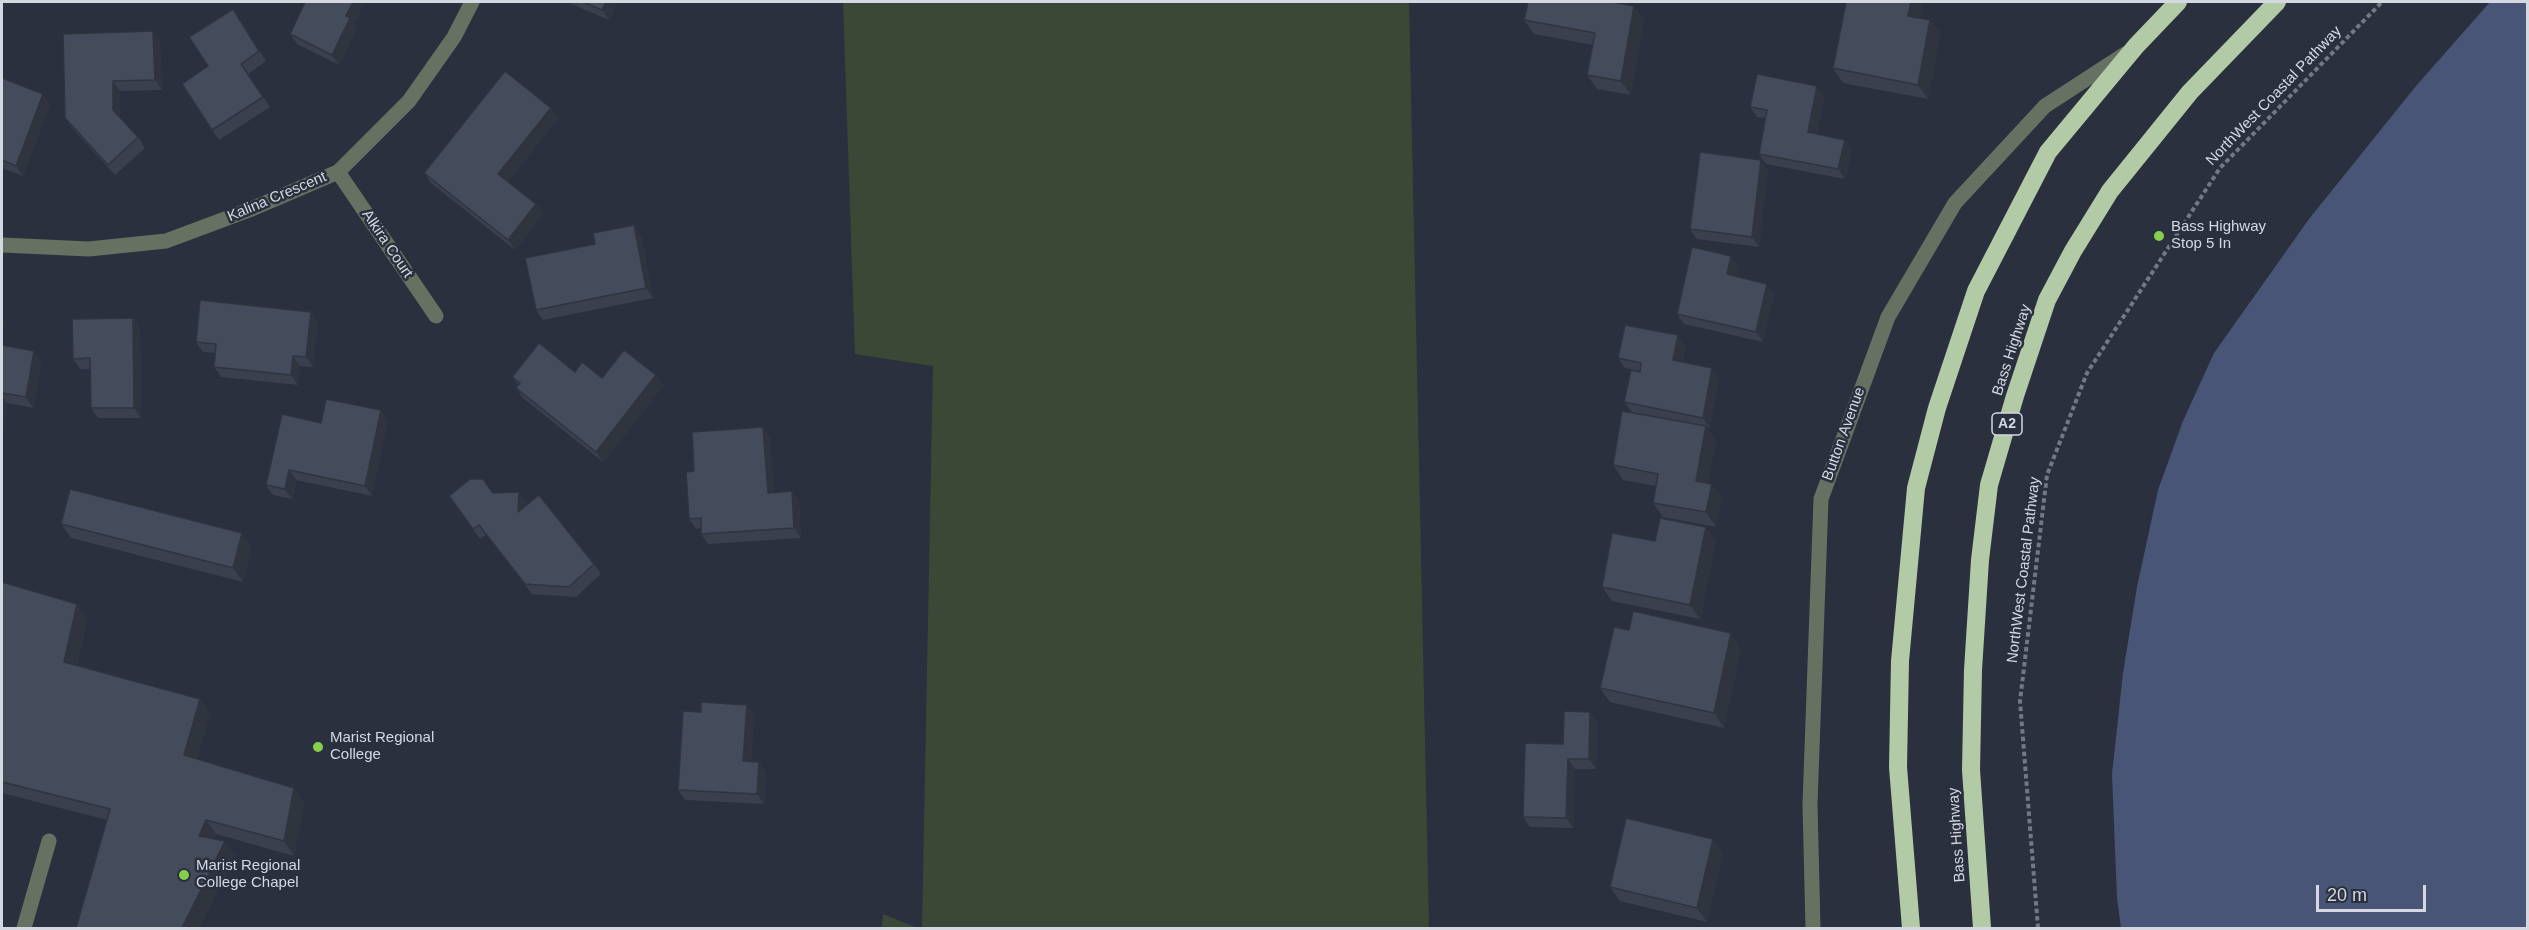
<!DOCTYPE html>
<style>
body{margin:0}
#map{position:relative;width:2529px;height:930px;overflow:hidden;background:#2a303e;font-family:Arial,sans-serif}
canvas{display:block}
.frame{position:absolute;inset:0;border:3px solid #d4d8e1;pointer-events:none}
.scale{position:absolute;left:2316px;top:885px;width:110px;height:27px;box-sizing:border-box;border:3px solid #d4d8e1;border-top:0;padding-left:8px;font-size:18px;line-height:21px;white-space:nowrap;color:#d4d8e1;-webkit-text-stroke:4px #2a303e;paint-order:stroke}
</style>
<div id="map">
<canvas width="2529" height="930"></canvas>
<div class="frame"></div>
<div class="scale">20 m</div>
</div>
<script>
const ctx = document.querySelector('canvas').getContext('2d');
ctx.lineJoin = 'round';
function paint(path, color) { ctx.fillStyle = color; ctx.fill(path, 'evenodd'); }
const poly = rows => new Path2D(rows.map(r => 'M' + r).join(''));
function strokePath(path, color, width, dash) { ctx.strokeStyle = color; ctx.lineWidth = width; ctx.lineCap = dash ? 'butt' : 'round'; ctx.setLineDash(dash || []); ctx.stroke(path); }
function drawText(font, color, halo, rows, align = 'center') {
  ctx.font = font + ' Arial,sans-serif'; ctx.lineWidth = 5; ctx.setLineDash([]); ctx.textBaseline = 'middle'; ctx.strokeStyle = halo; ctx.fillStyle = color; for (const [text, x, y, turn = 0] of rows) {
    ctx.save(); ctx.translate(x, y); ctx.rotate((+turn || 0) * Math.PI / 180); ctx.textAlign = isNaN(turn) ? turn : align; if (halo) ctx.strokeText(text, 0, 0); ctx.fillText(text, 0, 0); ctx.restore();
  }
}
paint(poly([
 [843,2,1409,2,1429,928,922,928,933,366,855,354],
 [883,914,917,928,882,928]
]), '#3c4836');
paint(poly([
 [2490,2,2528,2,2527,928,2121,928,2117,898,2112,774,2123,673,2137,587,2158,490,2183,421,2214,353,2309,219,2416,86]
]), '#485576');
strokePath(poly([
 [2038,928,2020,701,2047,475,2087,373,2220,168,2382,2]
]), '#737884', 4, [4.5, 3]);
strokePath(poly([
 [338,172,436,316],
 [2,245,89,249,166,241,249,210,338,172,409,101,454,37,472,2],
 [24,928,49,841],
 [1813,928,1810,804,1821,499,1888,317,1955,203,2045,106,2125,54]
]), '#677162', 15);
strokePath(poly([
 [1911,928,1898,767,1900,661,1916,488,1937,408,1976,291,2048,152,2136,46,2178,2],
 [1982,928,1971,770,1973,670,1980,560,1989,485,2015,396,2047,300,2073,251,2110,191,2190,92,2277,2]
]), '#b3caa6', 18);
paint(poly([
 [567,2,617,2,609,20],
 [1923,3,1920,18,1930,20,1940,34,1928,99,1843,83,1833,68],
 [1623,4,1634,6,1644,20,1631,95,1597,89,1587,75,1593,45,1534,34,1524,20],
 [240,19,266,61,248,74,270,107,219,140,212,130,208,66],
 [354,24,357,28,339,65,297,44,290,34],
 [160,41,162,90,120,91,120,117,138,137,145,148,115,175,72,128,65,118],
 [2,78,50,104,23,176,2,168],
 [1824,96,1817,134,1845,140,1852,150,1845,179,1766,164,1759,154,1766,118,1757,117,1750,107],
 [558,118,508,181,536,204,543,214,515,250,431,183,424,173],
 [1768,170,1759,247,1697,239,1690,229],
 [641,235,653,298,543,320,536,310],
 [1738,266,1736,276,1774,294,1763,342,1684,324,1677,314],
 [133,318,140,328,141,418,98,418,91,408,90,369,80,369,73,359],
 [318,322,313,367,300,366,298,385,221,377,214,367,215,353,203,352,196,342],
 [2,345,41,361,33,408,7,403,2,434],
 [1685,345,1682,362,1719,378,1710,428,1706,427,1716,441,1708,483,1722,498,1716,527,1663,517,1653,503,1656,486,1623,480,1613,465,1632,412,1624,402,1640,371,1625,368,1618,358],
 [575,372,602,378,664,385,603,462,523,398,516,388,518,385,512,377],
 [388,420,372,496,296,480,292,499,273,495,266,485,321,423],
 [770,437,774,493,799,501,801,538,708,544,701,534,701,528,696,529,689,519,694,471],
 [519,492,526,502,526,506,594,564,601,574,576,597,532,594,486,535,480,539,449,496],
 [61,524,252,547,243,582,71,538],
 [1655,541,1716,541,1700,619,1612,601,1602,587],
 [2,582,87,618,77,665,200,699,210,713,197,759,304,802,294,856,216,834,214,839,235,856,199,928,76,928,107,820,2,793],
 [1741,648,1724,728,1610,702,1600,688],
 [747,705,754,715,751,762,766,772,764,804,685,800,678,790,701,712],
 [1597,722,1596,769,1575,769,1573,828,1530,827,1523,817,1563,744],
 [1723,853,1707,922,1620,901,1610,887]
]), '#3a404d');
paint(poly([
 [353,2,365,2,354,24,357,28,339,65,332,55,346,16],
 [606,2,617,2,609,20,602,10],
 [1911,2,1922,2,1923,3,1918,30,1908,16],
 [1634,6,1644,20,1631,95,1621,81],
 [1930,20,1940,34,1928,99,1918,85],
 [153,31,160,41,162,90,155,80],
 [113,81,120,91,120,120,113,110],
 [1817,86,1824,96,1815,142,1808,132],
 [43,94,50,104,23,176,16,166],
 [551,108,558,118,505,184,498,174],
 [1845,140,1852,150,1845,179,1838,169],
 [1761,160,1768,170,1759,247,1752,237],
 [536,204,543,214,515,250,508,240],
 [634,225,641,235,653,298,646,288],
 [1731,256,1738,266,1734,284,1727,274],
 [1767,284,1774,294,1763,342,1756,332],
 [311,312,318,322,313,367,306,357],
 [2,318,4,322,2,338],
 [133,318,140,328,141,418,134,408],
 [1678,335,1685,345,1680,370,1673,360],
 [34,351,41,361,33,408,26,397],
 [293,356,300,366,298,385,291,375],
 [1712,368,1719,378,1710,428,1703,418],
 [656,375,664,385,603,462,596,452],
 [2,396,7,403,2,434],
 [381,410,388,420,372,496,365,486],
 [1706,426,1716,441,1706,495,1696,481],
 [763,427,770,437,775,503,768,493],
 [289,470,296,480,292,499,285,489],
 [1712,484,1722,498,1716,527,1706,512],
 [792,491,799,501,801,538,794,528],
 [519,492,526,502,525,522,518,512],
 [1706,527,1716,541,1700,619,1690,605],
 [242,533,252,547,243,582,233,568],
 [77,604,87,618,74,676,64,662],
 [1731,633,1741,648,1724,728,1714,713],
 [200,699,210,713,194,769,184,755],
 [747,705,754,715,750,771,743,761],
 [1590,712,1597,722,1596,769,1589,759],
 [1568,759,1575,769,1573,828,1566,818],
 [759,762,766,772,764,804,757,794],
 [294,788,304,802,294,856,284,841],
 [206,820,216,834,209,851,199,836],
 [1713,839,1723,853,1707,922,1697,908],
 [225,841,235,856,199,928,182,928]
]), '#30343f');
const building = poly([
 [305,2,353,2,346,16,350,18,332,55,290,34,305,2],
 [583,2,606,2,602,10,583,2],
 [1528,2,1612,2,1634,6,1621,81,1587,75,1595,33,1524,20,1528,2],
 [1846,2,1911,2,1908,16,1930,20,1918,85,1833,68,1846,2],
 [233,9,259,51,241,64,263,97,212,130,182,84,208,66,189,37,233,9],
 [153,31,155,80,113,81,113,110,138,137,108,165,65,118,63,34,153,31],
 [505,71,551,108,498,174,536,204,508,240,424,173,505,71],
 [1757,74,1817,86,1808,132,1845,140,1838,169,1759,154,1767,110,1750,107,1757,74],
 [2,78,43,94,16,166,2,160,2,78],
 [1700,152,1761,160,1752,237,1690,229,1700,152],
 [634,225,646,288,536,310,525,258,595,244,593,233,634,225],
 [1692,247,1731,256,1727,274,1767,284,1756,332,1677,314,1692,247],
 [200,300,311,312,306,357,293,356,291,375,214,367,216,344,196,342,200,300],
 [133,318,134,408,91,408,90,358,73,359,72,319,133,318],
 [1625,325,1678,335,1673,360,1712,368,1703,418,1624,402,1631,370,1640,372,1641,363,1618,358,1625,325],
 [539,343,575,372,582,362,602,378,624,350,656,375,596,452,516,388,520,383,512,377,539,343],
 [2,345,34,351,26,397,2,393,2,345],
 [326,399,381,410,365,486,289,470,285,489,266,485,282,414,321,423,326,399],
 [1622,411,1706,426,1696,481,1712,484,1706,512,1653,503,1658,474,1613,465,1622,411],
 [763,427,768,493,792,491,794,528,701,534,701,518,689,519,686,472,694,471,692,432,763,427],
 [470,479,483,479,493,493,519,492,518,512,539,495,594,564,569,587,525,584,479,525,473,529,449,496,470,479],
 [70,489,242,533,233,568,61,524,70,489],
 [1660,518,1706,527,1690,605,1602,587,1612,533,1655,541,1660,518],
 [2,582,77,604,64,662,200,699,184,755,294,788,284,841,206,820,199,836,225,841,182,928,76,928,110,809,2,782,2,582],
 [1633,611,1731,633,1714,713,1600,688,1614,627,1629,630,1633,611],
 [701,702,747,705,743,761,759,762,757,794,678,790,683,711,701,712,701,702],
 [1564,711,1590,712,1589,759,1568,759,1566,818,1523,817,1525,743,1563,744,1564,711],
 [1626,818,1713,839,1697,908,1610,887,1626,818]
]);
paint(building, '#444b5a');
strokePath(building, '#30343f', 1.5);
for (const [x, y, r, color] of [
 [2159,236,6,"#85cf4c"],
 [318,747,6,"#85cf4c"],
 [184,875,6,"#85cf4c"]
]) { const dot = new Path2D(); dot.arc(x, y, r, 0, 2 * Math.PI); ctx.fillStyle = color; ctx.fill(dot); strokePath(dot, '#2a303e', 2); }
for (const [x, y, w] of [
 [2007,424,30]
]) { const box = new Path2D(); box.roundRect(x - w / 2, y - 11, w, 22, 4.5); ctx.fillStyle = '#2a303e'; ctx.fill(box); strokePath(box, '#d4d8e1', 1.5); }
drawText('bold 14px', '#d4d8e1', null, [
 ["A2",2007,424]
]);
drawText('15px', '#d4d8e1', '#2a303e', [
 ["NorthWest Coastal Pathway",2274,96,-46],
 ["Kalina Crescent",277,197,-23],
 ["Alkira Court",387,244,56],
 ["Bass Highway",2012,350,-72],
 ["Button Avenue",1844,434,-70],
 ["NorthWest Coastal Pathway",2024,570,-83],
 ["Bass Highway",1957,835,-94]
]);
drawText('15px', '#d4d8e1', '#2a303e', [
 ["Bass Highway",2171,227],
 ["Stop 5 In",2171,244],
 ["Marist Regional",330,738],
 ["College",330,755],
 ["Marist Regional",196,866],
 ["College Chapel",196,883]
], 'left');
</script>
